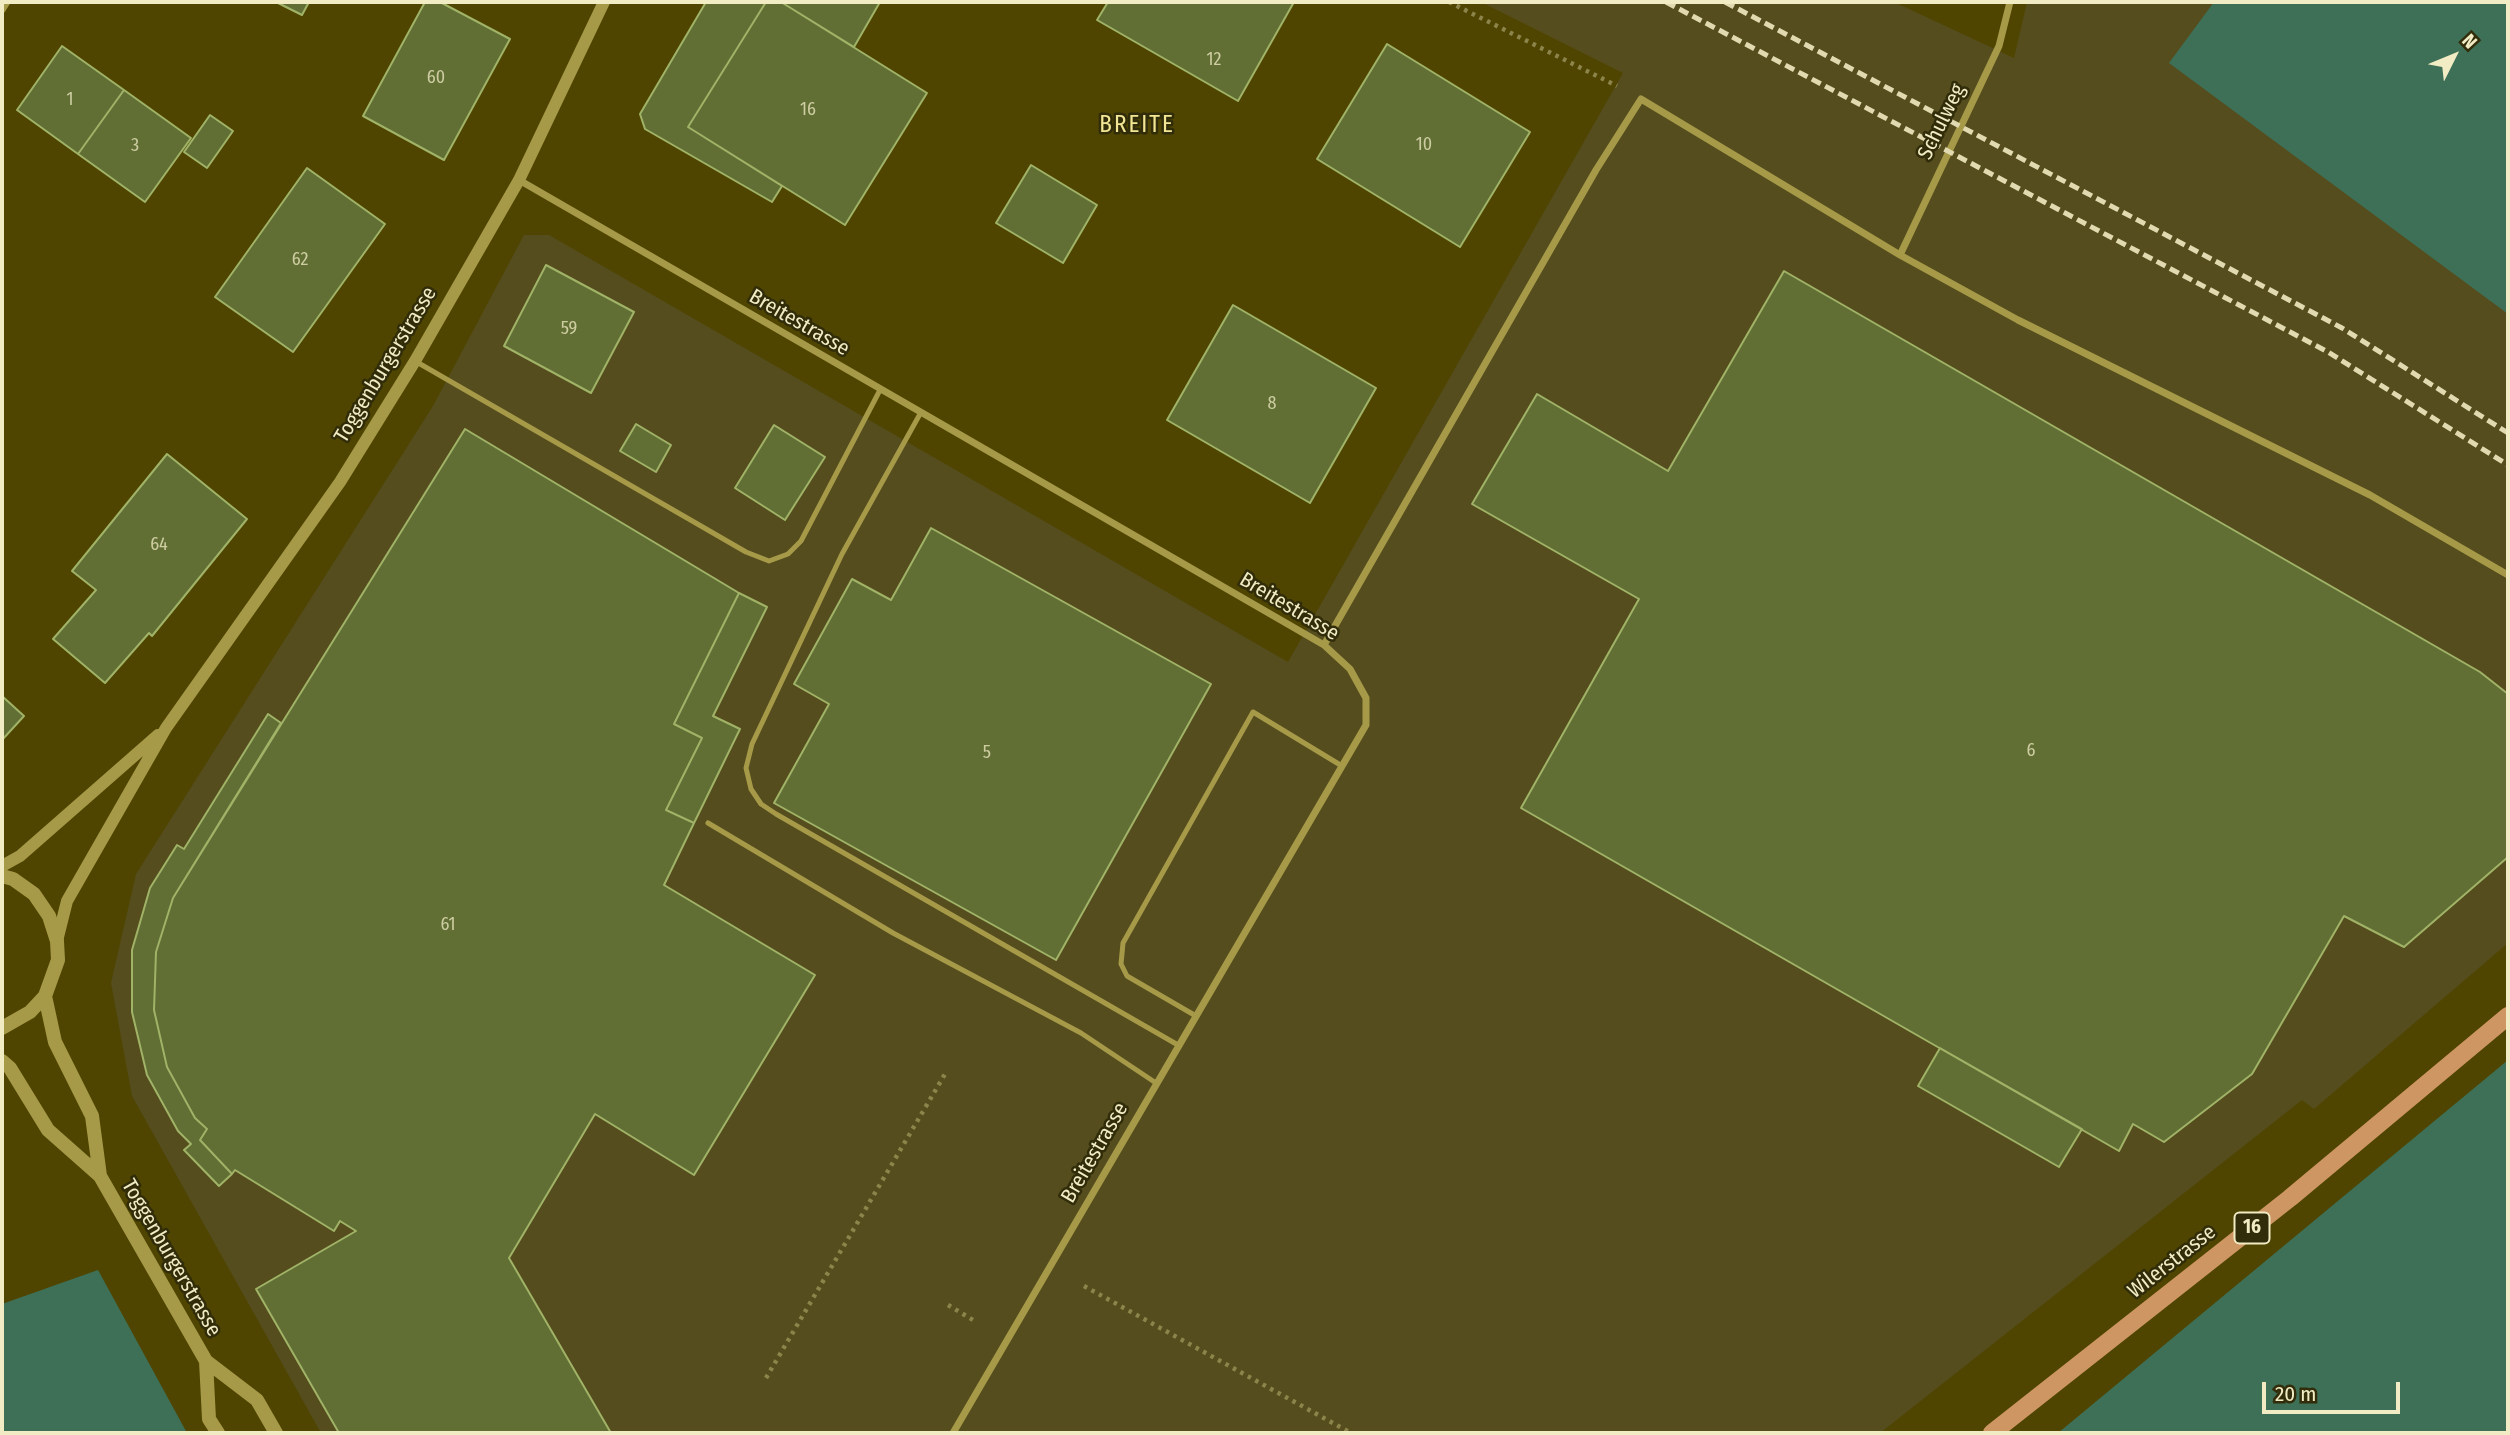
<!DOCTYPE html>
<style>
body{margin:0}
#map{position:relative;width:2510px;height:1435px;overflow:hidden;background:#4f4500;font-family:"Fira Sans Condensed",sans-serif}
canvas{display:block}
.frame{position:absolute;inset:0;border:4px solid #f2ecc5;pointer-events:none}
.north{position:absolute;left:2419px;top:21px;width:70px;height:70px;-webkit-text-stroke:5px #312c09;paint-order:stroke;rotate:47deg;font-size:19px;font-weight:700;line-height:28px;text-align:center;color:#f2ecc5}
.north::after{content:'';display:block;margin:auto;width:24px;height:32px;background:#f2ecc5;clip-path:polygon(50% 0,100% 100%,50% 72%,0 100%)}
.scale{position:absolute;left:2262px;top:1382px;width:138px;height:32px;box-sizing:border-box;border:4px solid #f2ecc5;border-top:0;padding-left:9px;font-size:21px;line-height:24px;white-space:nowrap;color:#f2ecc5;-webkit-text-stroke:5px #312c09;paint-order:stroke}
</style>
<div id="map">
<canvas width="2510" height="1435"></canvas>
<div class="frame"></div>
<div class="north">N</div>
<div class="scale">20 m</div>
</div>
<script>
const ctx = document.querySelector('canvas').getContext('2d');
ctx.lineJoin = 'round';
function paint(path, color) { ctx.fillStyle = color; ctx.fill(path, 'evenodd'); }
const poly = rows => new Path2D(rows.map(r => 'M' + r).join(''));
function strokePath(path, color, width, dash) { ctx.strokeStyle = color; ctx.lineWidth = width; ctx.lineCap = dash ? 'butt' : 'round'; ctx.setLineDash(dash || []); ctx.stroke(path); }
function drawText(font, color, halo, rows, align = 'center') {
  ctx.font = font + ' "Fira Sans Condensed",sans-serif'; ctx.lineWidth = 5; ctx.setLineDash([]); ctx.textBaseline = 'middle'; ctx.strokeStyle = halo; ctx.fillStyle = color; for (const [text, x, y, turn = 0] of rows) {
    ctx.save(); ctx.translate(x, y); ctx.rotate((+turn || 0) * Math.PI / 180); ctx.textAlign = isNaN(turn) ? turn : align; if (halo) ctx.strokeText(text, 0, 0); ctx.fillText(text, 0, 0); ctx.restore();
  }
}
paint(poly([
 [1481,2,1894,2,2014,58,2027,2,2508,2,2508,943,2314,1109,2302,1100,1880,1433,321,1433,132,1096,111,983,136,874,433,406,524,235,549,235,1288,662,1623,73]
]), '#554d1d');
paint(poly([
 [2214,2,2508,2,2508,314,2169,63],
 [2508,1060,2508,1433,2058,1433],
 [98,1270,187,1433,2,1433,2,1304]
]), '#3e7057');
const building = poly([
 [276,2,309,2,302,15,276,2],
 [425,2,440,2,510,39,444,160,363,116,425,2],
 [706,2,766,2,688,127,782,186,772,202,645,129,640,114,706,2],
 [766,2,781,2,927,93,845,225,688,127,766,2],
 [781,2,880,2,854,47,781,2],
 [1108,2,1294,2,1238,101,1097,20,1108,2],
 [1387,44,1530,132,1460,247,1317,159,1387,44],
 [62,46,124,90,78,154,17,110,62,46],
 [124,90,191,138,145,202,78,154,124,90],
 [210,115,233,131,207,168,184,152,210,115],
 [1031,165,1097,205,1063,263,996,223,1031,165],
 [307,168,385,224,293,352,215,297,307,168],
 [546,265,634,312,591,393,504,346,546,265],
 [1784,271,2480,672,2508,694,2508,857,2404,947,2344,916,2252,1074,2164,1142,2133,1124,2119,1151,1521,808,1639,599,1472,504,1537,394,1668,471,1784,271],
 [1233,305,1376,388,1310,503,1167,420,1233,305],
 [636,424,671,445,656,472,620,451,636,424],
 [774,425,825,457,785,520,735,488,774,425],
 [465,429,739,593,674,724,702,738,666,810,694,823,664,885,815,975,694,1175,595,1114,509,1258,611,1433,339,1433,256,1289,356,1231,340,1221,334,1231,235,1170,232,1174,200,1140,207,1129,195,1118,167,1067,154,1010,156,952,173,898,465,429],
 [167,454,247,519,152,636,149,633,105,683,53,639,96,590,72,571,167,454],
 [931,528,1211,684,1056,960,774,803,829,704,794,684,852,579,891,600,931,528],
 [739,593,767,607,713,716,740,729,694,823,666,810,702,738,674,724,739,593],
 [2,696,24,716,2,740,2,696],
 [268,714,281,723,173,898,156,952,154,1010,167,1067,195,1118,207,1129,200,1140,232,1174,219,1186,184,1150,191,1144,178,1131,147,1075,132,1012,132,950,150,888,177,845,184,849,268,714],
 [1940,1048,2082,1129,2059,1167,1918,1086,1940,1048]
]);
paint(building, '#616f35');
strokePath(building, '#a0b367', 2);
strokePath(poly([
 [1449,2,1617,86],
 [1084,1286,1351,1433],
 [948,1305,973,1320],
 [766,1378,945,1074]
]), '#8c844a', 4.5, [3.5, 5]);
strokePath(poly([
 [415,361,746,552,769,561,788,554,801,541,880,390],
 [920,414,842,554,752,744,746,768,751,789,761,804,776,814,1178,1045],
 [708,823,893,933,1081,1033,1156,1083],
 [1196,1016,1127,976,1121,964,1123,943,1253,712,1342,766]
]), '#a69a49', 5);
strokePath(poly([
 [2,10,7,2],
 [519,180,1324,645,1350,669,1366,698,1366,725,953,1433],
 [1900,255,1999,46,2010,2],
 [1324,645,1596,170,1641,99,1900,255,2018,320,2370,495,2508,575]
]), '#a69a49', 7);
strokePath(poly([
 [2,866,20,856,158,735],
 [57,941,67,901,166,728,340,482,415,361,519,180,604,2]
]), '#a69a49', 12);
strokePath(poly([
 [2,876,13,879,34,894,49,916,57,941,58,960,45,996,30,1012,2,1028],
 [45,996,55,1042,92,1116,100,1176],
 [2,1061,10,1068,48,1130,100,1176,206,1361,257,1400,276,1433],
 [206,1361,209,1419,218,1433]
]), '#a69a49', 14);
strokePath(poly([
 [1992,1433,2290,1198,2508,1016]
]), '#ce9663', 18);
strokePath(poly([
 [1666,2,2328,352,2508,465],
 [1725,2,2342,328,2508,433]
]), '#e1dab0', 5, [10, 5]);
drawText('18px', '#cecda1', null, [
 ["12",1214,60],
 ["60",436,78],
 ["1",70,100],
 ["16",808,110],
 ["10",1424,145],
 ["3",135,146],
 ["62",300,260],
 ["59",569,329],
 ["8",1272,404],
 ["64",159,545],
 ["6",2031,751],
 ["5",987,753],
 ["61",448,925]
]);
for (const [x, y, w] of [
 [2252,1228,35]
]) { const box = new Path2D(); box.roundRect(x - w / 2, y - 15.5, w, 31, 5); ctx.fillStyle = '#312c09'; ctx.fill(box); strokePath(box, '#f2ecc5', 2); }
drawText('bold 19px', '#f2ecc5', null, [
 ["16",2252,1228]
]);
drawText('21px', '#f2ecc5', '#312c09', [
 ["Schulweg",1942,122,-64],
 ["Breitestrasse",799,323,30],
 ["Toggenburgerstrasse",386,365,-59],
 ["Breitestrasse",1289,607,31],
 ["Breitestrasse",1095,1153,-60],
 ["Toggenburgerstrasse",171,1258,60],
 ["Wilerstrasse",2172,1262,-38]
]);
ctx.letterSpacing = '2px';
drawText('23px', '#f2e694', '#312c09', [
 ["BREITE",1137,126]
]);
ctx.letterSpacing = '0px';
</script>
